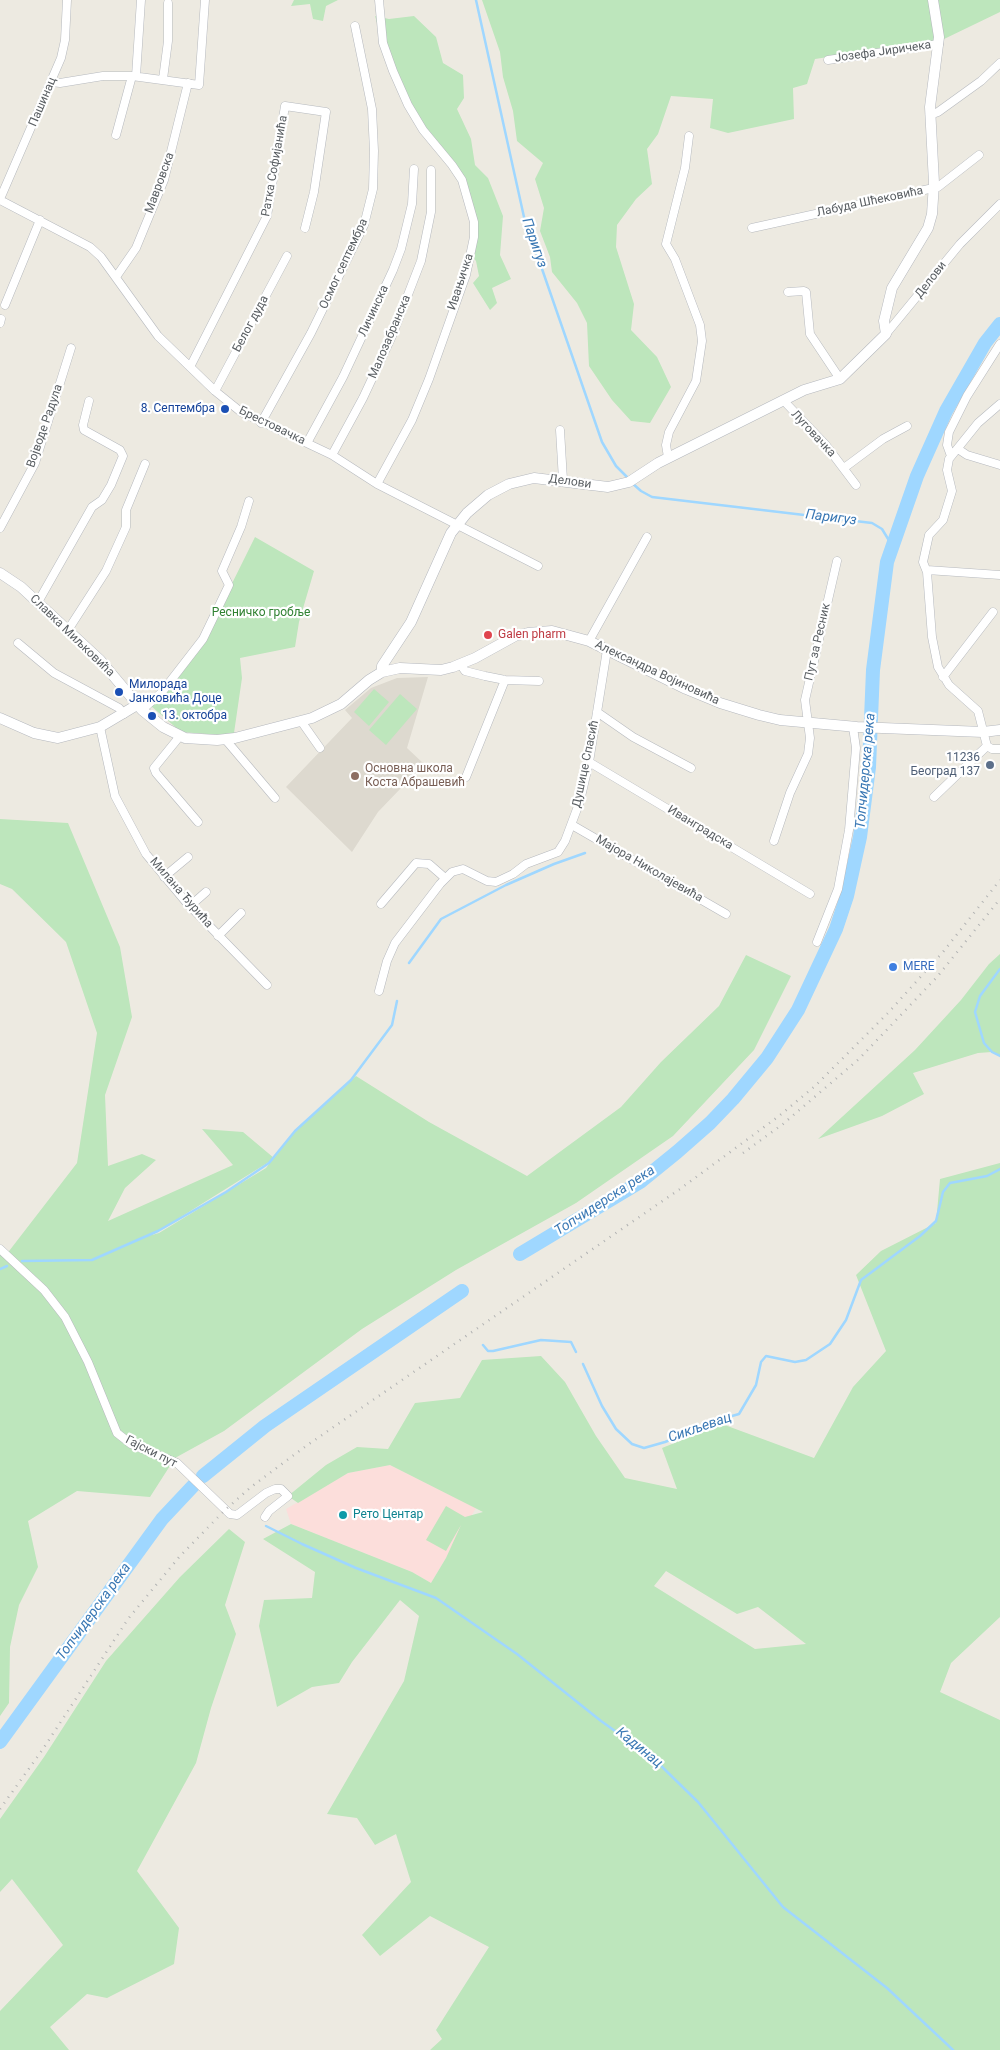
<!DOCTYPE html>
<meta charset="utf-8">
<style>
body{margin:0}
canvas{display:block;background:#edeae1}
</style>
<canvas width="1000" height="2050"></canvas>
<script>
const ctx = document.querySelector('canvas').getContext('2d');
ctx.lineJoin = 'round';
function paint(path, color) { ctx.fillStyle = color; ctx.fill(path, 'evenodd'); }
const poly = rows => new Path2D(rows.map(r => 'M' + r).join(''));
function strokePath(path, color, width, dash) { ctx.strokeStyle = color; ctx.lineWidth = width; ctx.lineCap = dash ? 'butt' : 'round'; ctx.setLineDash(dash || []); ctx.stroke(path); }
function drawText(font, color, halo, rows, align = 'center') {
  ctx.font = font + ' Roboto,sans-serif'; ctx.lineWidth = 4.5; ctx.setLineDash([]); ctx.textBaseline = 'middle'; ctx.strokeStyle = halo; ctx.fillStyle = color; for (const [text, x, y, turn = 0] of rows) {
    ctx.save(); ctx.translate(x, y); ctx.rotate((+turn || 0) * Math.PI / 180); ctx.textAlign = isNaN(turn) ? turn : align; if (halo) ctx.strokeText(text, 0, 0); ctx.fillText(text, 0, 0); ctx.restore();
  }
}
paint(poly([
 [428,677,407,748,424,764,378,812,352,852,286,787,352,718,345,710,371,688,397,678]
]), '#ddd9cf');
paint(poly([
 [390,1465,476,1508,431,1583,412,1572,291,1524,286,1509,348,1473]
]), '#fcdedb');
paint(poly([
 [294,0,338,0,326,6,323,21,313,19,310,4,291,6],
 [482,0,1000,0,1000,12,942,40,815,59,807,84,793,88,794,119,728,133,710,128,713,99,671,96,658,134,647,149,652,184,636,199,617,225,616,247,634,304,631,330,657,357,671,387,650,423,631,421,612,400,589,366,587,323,577,303,552,272,550,257,540,231,544,208,535,179,543,163,517,141,513,111,503,77,500,52],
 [375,16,389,19,414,16,436,37,443,63,463,75,464,98,457,109,471,139,475,165,488,178,503,216,500,255,511,279,492,288,497,303,490,310,473,283,479,276,476,261,471,255,474,237,462,180,423,130,387,57],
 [255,537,314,571,299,622,295,647,240,658,242,678,234,733,220,735,181,732,151,706,205,638],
 [374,689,389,702,369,726,354,712],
 [400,694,417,709,386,745,369,730],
 [0,819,68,823,120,947,132,1017,105,1095,108,1166,142,1154,156,1160,125,1188,108,1221,233,1165,202,1129,243,1132,274,1158,295,1131,356,1076,429,1122,527,1176,621,1107,661,1062,719,1006,746,955,791,976,754,1050,673,1136,576,1203,456,1270,362,1329,224,1431,175,1458,150,1497,77,1491,28,1521,38,1567,19,1605,10,1647,9,1703,0,1716,0,1249,6,1255,77,1163,97,1033,66,942,12,889,0,884],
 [272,1160,266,1168,159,1233,152,1235],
 [1000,954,1000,1056,992,1052,978,1053,913,1073,924,1094,882,1116,818,1139,915,1050,961,1000,989,964],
 [1000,1163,1000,1617,951,1663,940,1692,1000,1720,1000,2050,430,2050,442,2039,436,2030,489,1947,430,1916,380,1956,362,1935,411,1882,396,1834,375,1845,357,1818,327,1814,404,1681,419,1616,400,1600,352,1662,339,1683,312,1687,277,1707,259,1626,264,1600,312,1598,315,1572,263,1539,291,1524,412,1572,431,1583,446,1558,461,1525,446,1551,426,1540,446,1506,465,1517,483,1512,390,1465,348,1473,298,1503,288,1496,326,1465,357,1447,388,1449,415,1403,460,1398,482,1360,541,1356,565,1382,596,1436,625,1478,677,1489,662,1448,722,1424,814,1458,853,1387,886,1351,856,1275,881,1251,936,1223,940,1179],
 [666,1571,737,1614,758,1607,806,1644,755,1649,654,1586],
 [229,1529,245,1542,225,1605,236,1634,211,1708,196,1763,137,1871,179,1928,174,1964,107,1998,87,1994,50,2027,69,2050,0,2050,0,2011,63,1945,12,1879,0,1892,0,1819,44,1757,106,1661,180,1577]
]), '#bde6bc');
strokePath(poly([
 [476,0,524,217,602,442,616,466,629,479],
 [632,483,641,491,652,497,872,523,882,529,893,547],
 [409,963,441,919,506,885,554,864,585,853],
 [1000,969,980,996,975,1012,984,1043,992,1052,1000,1056],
 [22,1261,92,1260,158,1231,226,1192,269,1163,295,1131,351,1080,392,1025,397,1001],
 [0,1269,7,1266],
 [483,1345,488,1351,493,1351,541,1340,571,1342,576,1352],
 [583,1364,602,1406,616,1429,632,1444,644,1448,665,1442,725,1418,739,1414,756,1385,761,1362,766,1356,795,1362,806,1360,830,1344,846,1320,861,1280,920,1236,936,1221,943,1192,950,1183,987,1176,1000,1169],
 [266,1526,302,1544,356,1568,436,1598,517,1654,601,1721,653,1758,698,1802,783,1907,887,1988,953,2050]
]), '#9fd7ff', 2.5);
strokePath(poly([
 [520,1254,640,1182,677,1152,710,1123,733,1099,767,1058,798,1010,836,929,847,896,860,837,869,767,873,670,887,562,917,476,946,411,985,343,1000,324],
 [203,1476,265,1426,462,1291],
 [0,1742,162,1519,193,1486]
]), '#9fd7ff', 14);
const street = poly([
 [828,60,939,44],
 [136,76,141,0],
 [163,79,168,41,168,3],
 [52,82,60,83,103,76,132,76,199,85,205,0],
 [930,115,938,112,981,81,1000,63],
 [116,135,132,76],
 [0,199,61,58,65,40,67,0],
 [0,200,90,247,101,257,158,336,215,391,241,412,332,455,377,484,538,566],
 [752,228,938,187,979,155],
 [116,277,136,248,164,180,188,83],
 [788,292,804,291,806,292,810,334,840,379],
 [5,305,40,220],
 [0,323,1,319],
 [886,334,960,244,1000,204],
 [190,367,267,216,285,106,326,112,314,192,305,228],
 [215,391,287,256],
 [783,400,825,444,856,485],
 [1000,404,978,423,949,459,947,470,952,491,943,520,929,535,923,562,927,572,932,637,938,667,949,685,978,711,987,746,992,749,1000,749],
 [261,423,311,333,364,225,373,189,374,151,372,109,355,26],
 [560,430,563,480],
 [307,443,343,377,393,270,401,249,412,204,414,169],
 [958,449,967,455,1000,465],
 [332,455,363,398,392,336,421,261,431,212,431,170],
 [951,456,947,445,949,432,967,396,1000,344],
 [668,457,666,445,669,432,696,381,702,341,700,325,675,259,666,244,685,168,689,136],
 [844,468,883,439,907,426],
 [377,484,412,420,429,379,466,275,474,237,474,222,462,180,452,165,423,130,408,105,393,71,383,43,379,0],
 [0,528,35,463,71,348],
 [927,570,1000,575],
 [38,602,92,507,102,500,111,485,123,456,120,450,84,430,83,425,89,401],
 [68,630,106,571,126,527,126,510,145,464],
 [589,641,647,537],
 [18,643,54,673,119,708,124,714],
 [461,665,465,671,485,676,505,680,539,681],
 [943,677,993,612],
 [142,710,162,692,203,639,229,585,222,571,241,527,249,501],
 [597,712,633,737,691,768],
 [301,721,320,748],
 [100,727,115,796,146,854,186,902,267,985],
 [180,736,154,768,156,773,198,822],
 [225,739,275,798],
 [589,762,810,894],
 [466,777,505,680],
 [934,797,987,746],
 [572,825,726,914],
 [774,841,790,793,808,754,810,738,805,700,837,561],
 [164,877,188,857],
 [381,904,416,863,429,864,445,878],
 [190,906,206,892],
 [218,936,241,913],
 [817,942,838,889,849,830,856,748,853,727],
 [379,991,387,961,395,943,440,884,452,872,463,869,487,881,496,882,513,874,526,864,558,852,565,841,580,801,589,762,607,650],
 [0,1249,44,1290,65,1317,88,1362,117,1433,131,1444,177,1463,230,1514,237,1515,266,1493,275,1489,281,1489,288,1496,269,1511,265,1517]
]);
const secondary = poly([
 [0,573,21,587,100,660,142,710,163,727,185,738,217,740,235,738,312,718,341,704,369,680,382,672,400,668,441,670,453,667,475,658,515,636,528,633,552,631,589,641,686,689,720,703,759,715,780,720,857,727,983,732,1000,730],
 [382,672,382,666,411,622,451,533,467,513,488,495,509,484,534,478,608,487,629,482,658,463,804,390,840,379,886,334,884,321,892,288,928,228,932,214,934,183,930,107,939,37,933,0],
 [0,718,34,733,58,738,100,727,137,705]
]);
strokePath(street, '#b6b9be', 9);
strokePath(secondary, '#b5b8be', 11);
strokePath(street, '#fff', 8);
strokePath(secondary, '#fff', 10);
strokePath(poly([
 [743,1153,783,1124,859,1059,937,977,1000,899],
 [0,1809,43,1749,128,1619,180,1556,225,1510,251,1487,306,1446,680,1189,779,1116,815,1086,888,1013,943,952,1000,880]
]), '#b2b3b3', 2.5, [1, 6]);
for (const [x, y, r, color] of [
 [225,409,5,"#1a4fb4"],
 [488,635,5,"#e0444e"],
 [119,692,5,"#1a4fb4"],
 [152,716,5,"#1a4fb4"],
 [990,765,5,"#5c6f8a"],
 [355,776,5,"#8d6e63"],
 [893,967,5,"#3f7fe0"],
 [343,1515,5,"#0f9aa8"]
]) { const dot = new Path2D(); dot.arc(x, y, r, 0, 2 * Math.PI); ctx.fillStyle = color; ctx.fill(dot); strokePath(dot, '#fff', 2); }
drawText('12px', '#595e62', '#fff', [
 ["Јозефа Јиричека",883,52,-8],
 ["Пашинац",43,102,-67],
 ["Ратка Софијанића",275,166,-80],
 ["Мавровска",160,183,-70],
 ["Лабуда Шћековића",870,202,-12],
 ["Осмог септембра",344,264,-65],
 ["Делови",931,280,-52],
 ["Ивањичка",461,282,-72],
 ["Личинска",374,311,-65],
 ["Белог дуда",251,324,-62],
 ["Малозабранска",390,337,-67],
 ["Војводе Радула",45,426,-71],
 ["Брестовачка",272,426,26],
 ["Луговачка",813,434,47],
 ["Делови",570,482,8],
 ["Славка Миљковића",72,636,44],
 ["Пут за Ресник",818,642,-77],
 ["Александра Војиновића",657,673,25],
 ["Душице Спасић",586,764,-78],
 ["Иванградска",700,828,31],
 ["Мајора Николајевића",649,869,30],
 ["Милана Ђурића",181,893,49],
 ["Гајски пут",151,1452,27]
]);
drawText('12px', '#164399', '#fff', [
 ["8. Септембра",215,409,"right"],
 ["Милорада",129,685],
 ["Јанковића Доце",129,699],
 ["13. октобра",162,716]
], 'left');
drawText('12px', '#318233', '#fff', [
 ["Ресничко гробље",261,613]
]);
drawText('12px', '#be3a42', '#fff', [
 ["Galen pharm",498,635]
], 'left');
drawText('12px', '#4e5e75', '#fff', [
 ["11236",980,758],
 ["Београд 137",980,772]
], 'right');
drawText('12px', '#785e54', '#fff', [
 ["Основна школа",365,769],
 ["Коста Абрашевић",365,783]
], 'left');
drawText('12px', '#366cbe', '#fff', [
 ["MERE",903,967]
], 'left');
drawText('12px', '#0d838f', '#fff', [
 ["Рето Центар",353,1515]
], 'left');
drawText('italic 14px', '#3a78b4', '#fff', [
 ["Паригуз",534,243,71],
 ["Паригуз",831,518,7],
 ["Топчидерска река",866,771,-85],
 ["Топчидерска река",605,1201,-33],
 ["Сикљевац",700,1428,-19],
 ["Топчидерска река",94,1612,-54],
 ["Кадинац",639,1748,39]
]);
</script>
